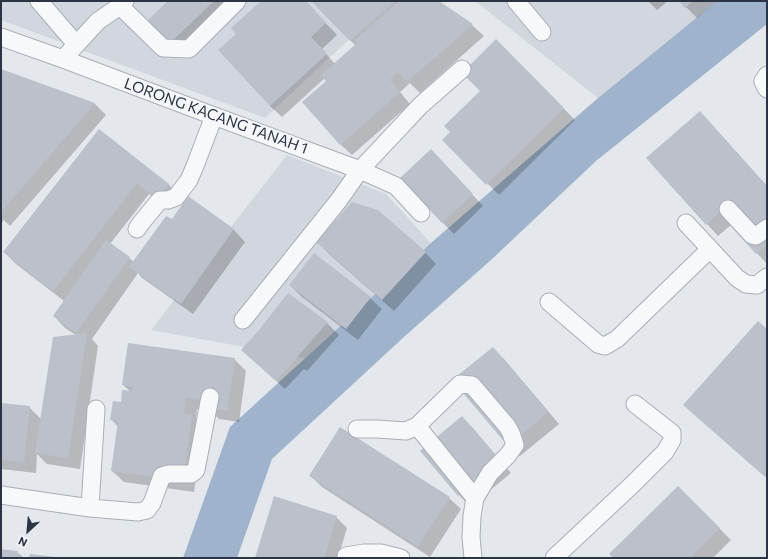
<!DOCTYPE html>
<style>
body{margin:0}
#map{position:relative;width:768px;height:559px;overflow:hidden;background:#e4e7ec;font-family:Commissioner,sans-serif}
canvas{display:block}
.frame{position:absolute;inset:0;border:2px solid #2b3445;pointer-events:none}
.north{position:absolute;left:8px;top:511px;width:40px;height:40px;-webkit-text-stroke:3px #f4f6f9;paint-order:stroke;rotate:206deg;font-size:11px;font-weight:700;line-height:16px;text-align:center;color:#2b3445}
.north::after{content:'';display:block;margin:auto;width:14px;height:18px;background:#2b3445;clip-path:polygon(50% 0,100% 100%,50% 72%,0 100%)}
</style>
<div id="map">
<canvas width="768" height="559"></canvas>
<div class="frame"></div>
<div class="north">N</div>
</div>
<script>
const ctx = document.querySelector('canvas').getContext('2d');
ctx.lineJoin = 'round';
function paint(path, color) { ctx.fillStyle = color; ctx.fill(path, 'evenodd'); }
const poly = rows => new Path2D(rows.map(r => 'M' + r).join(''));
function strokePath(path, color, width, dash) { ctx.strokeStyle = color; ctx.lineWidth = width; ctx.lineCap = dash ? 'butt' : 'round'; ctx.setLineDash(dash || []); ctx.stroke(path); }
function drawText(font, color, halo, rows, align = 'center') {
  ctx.font = font + ' Commissioner,sans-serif'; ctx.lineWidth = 4; ctx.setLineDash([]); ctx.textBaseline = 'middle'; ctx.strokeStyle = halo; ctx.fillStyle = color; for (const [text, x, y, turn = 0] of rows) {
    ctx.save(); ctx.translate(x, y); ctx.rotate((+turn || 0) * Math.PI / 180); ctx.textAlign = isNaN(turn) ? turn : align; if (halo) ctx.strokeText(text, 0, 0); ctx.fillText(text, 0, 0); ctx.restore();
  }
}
paint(poly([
 [1,1,390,1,265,118,1,20],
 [475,1,717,1,598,98],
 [287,155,386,194,431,243,305,358,151,330]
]), '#d2d6de');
paint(poly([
 [717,1,767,1,767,24,596,161,491,260,405,336,272,459,237,558,183,558,230,427,431,243,598,98]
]), '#9fb4cc');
paint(poly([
 [170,1,237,1,181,54,170,43],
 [263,1,305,1,337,35,322,49,335,64,356,46,312,1,438,1,472,25,484,36,420,93,410,83,400,92,410,104,352,155,340,144,328,81,325,78,282,117,270,106,238,34],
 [648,1,668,1,657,10],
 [680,1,717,1,697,18],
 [496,40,575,120,499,195,443,140,451,132,481,91],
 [1,70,95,104,106,115,10,226,4,220,1,224],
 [700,112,711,124,767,186,767,264,731,225,718,236,707,224],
 [99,130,168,184,180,196,169,210,149,194,110,244,129,258,134,262,173,220,188,198,234,230,245,242,193,314,142,278,138,273,92,339,98,346,80,469,47,464,37,454,36,473,1,469,1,404,29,407,41,419,76,335,65,328,54,316,64,301,16,264,4,252],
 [442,162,483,206,454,234,442,222],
 [318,242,425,252,436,264,394,311,329,254],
 [290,285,370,298,382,309,358,340,302,297],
 [288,294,327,323,339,335,307,371,304,369,285,389,251,358,260,329],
 [493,348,504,359,559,424,520,456,508,445],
 [234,359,246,371,239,422,219,419,211,411,197,409,196,419,203,427,194,492,124,482,112,471,118,427,112,420,121,403,131,392,123,385],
 [462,417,473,428,511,473,470,507,459,495,422,451],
 [310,475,449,498,461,509,430,557,322,487],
 [678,487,731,540,713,558,615,558],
 [336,517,347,528,338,558,256,558],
 [1,550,17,552,24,558,1,558]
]), '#0003');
paint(poly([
 [168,1,214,1,169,44,147,21],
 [261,1,306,1,326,23,311,37,327,54,270,106,218,50,236,34,231,28],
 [311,1,395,1,350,41],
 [399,1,439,1,473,24,407,82,398,72,390,80,400,92,340,145,302,102,326,81,321,75,357,43,355,40],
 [679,1,693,1,685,8],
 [496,39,564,108,486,185,442,140,450,132,444,126,480,91,462,73],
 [1,69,95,103,1,212],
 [700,111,767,186,767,245,756,254,719,213,706,225,646,158],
 [99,129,169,184,157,199,137,183,53,291,3,252],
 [431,149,473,194,442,223,400,178],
 [188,196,234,229,181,304,129,267,166,216,172,219],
 [352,202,378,210,426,252,382,300,316,242],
 [106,240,130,257,76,333,53,316],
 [314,253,371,297,346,329,289,285],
 [288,293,328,322,276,381,241,350,260,329],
 [758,321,767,329,767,475,765,477,683,405],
 [87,333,68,458,35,453,53,337],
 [128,343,235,358,227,411,207,408,208,401,186,398,184,414,192,415,183,481,111,471,118,421,110,420,113,401,121,402,122,390,132,391,132,387,122,385],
 [493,347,548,412,508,446,452,380],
 [1,403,30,406,24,462,1,460],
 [462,416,500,461,458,496,420,451],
 [340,427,450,497,418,546,309,476],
 [678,486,720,528,690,558,613,558,609,554],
 [274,496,337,516,324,558,255,558],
 [1,549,18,551,17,558,1,558],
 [30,554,56,557,56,558,29,558]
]), '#bbc0ca');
const minor = poly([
 [39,1,76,44],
 [516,1,542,32],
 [120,6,163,48,189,49,237,1],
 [1,37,63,59,214,116,360,170,396,186,421,213],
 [63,59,98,21,120,6,125,1],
 [767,75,763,81,765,86,767,89],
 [728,209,752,235,756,236,767,228],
 [686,223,737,278,746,284,757,285,767,277],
 [137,229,141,223,160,200,168,200,176,197,189,180,195,166,214,116],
 [549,302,598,344,605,346,617,339,710,249],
 [243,320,339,200,360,170,421,105,462,69],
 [417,426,475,498],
 [357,429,377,429,406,431,417,426,460,384,472,385,507,426,511,433,515,445,508,455,490,473,475,498,472,516,471,537,473,558],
 [1,495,90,508,138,512,147,510,152,503,162,476,168,474,191,474,196,470,210,397],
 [90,508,96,409],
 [346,556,364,553,381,553,401,558],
 [554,558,634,483,665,452,672,440,672,433,635,404]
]);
strokePath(minor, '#a9aeb7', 19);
strokePath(minor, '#f7f8fa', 17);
drawText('15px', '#2b3445', '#f4f6f9', [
 ["LORONG KACANG TANAH 1",216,116,20]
]);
</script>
